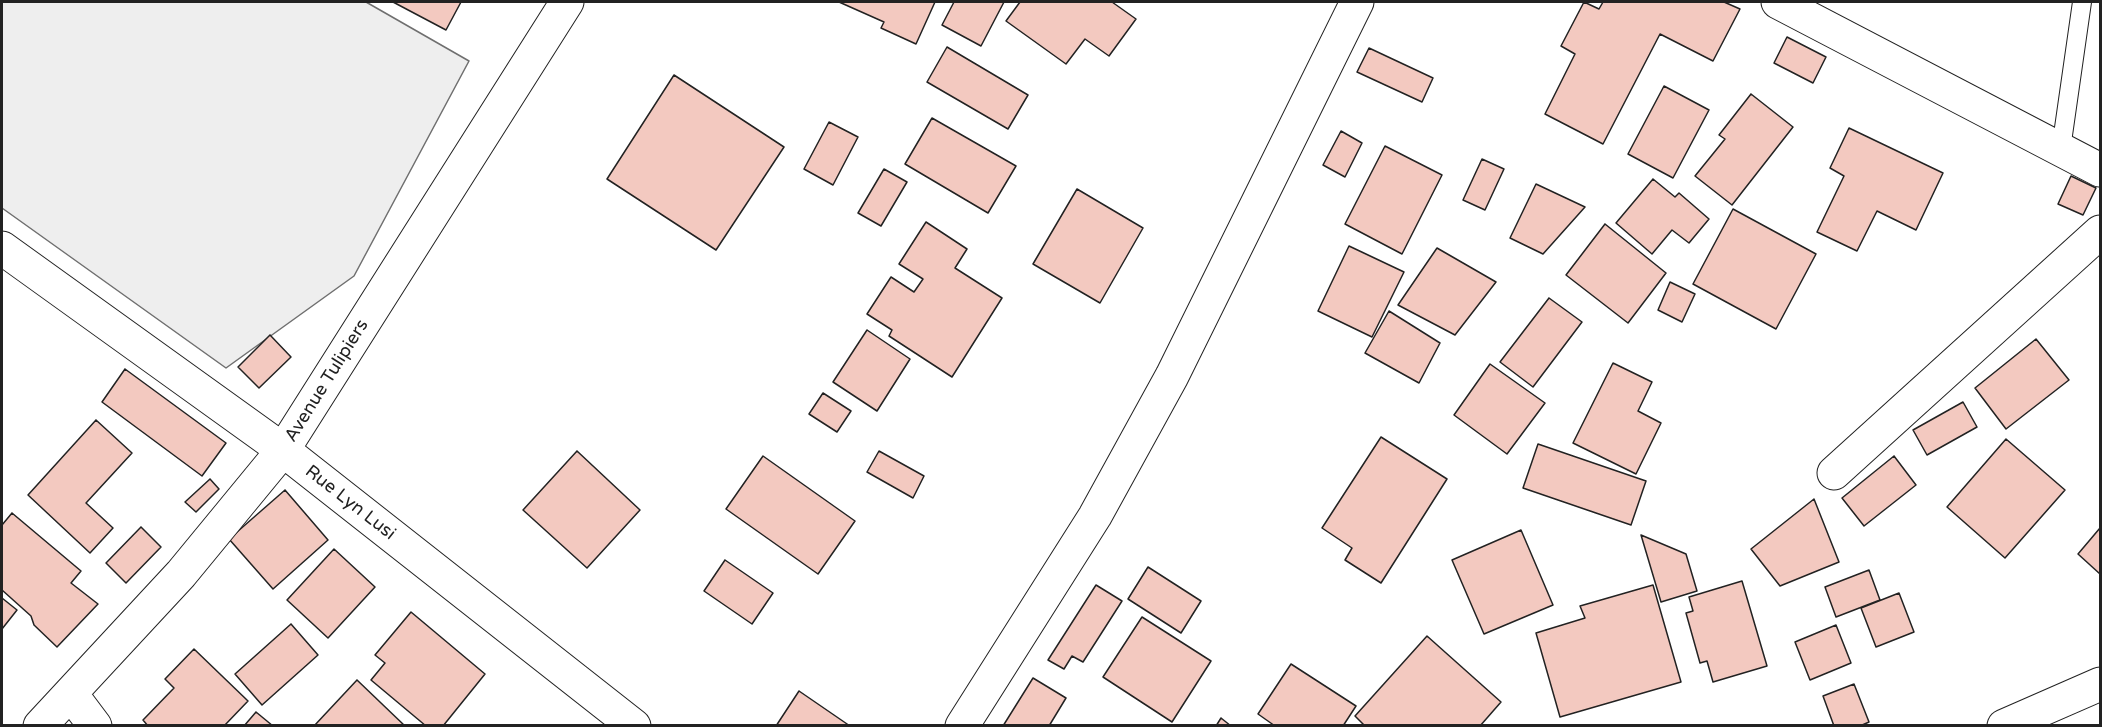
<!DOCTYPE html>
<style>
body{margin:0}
#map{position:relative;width:2102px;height:727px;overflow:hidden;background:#fff;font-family:"Varela Round",sans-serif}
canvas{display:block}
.frame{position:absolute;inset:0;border:3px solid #222;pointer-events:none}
</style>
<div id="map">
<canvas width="2102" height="727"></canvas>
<div class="frame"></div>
</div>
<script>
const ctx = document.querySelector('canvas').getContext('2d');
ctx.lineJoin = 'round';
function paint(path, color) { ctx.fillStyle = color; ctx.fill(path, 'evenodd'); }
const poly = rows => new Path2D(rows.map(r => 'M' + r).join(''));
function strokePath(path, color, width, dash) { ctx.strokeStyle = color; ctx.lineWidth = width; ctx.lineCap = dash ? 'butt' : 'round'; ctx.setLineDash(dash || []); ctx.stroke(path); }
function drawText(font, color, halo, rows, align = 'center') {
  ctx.font = font + ' "Varela Round",sans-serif'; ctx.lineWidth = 4.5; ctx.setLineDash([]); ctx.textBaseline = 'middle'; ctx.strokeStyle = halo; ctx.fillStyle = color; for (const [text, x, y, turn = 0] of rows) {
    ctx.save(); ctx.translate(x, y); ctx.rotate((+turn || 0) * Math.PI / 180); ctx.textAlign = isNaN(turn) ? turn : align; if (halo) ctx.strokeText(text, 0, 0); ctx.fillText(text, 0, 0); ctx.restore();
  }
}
const green = poly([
 [2,2,366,2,469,61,354,276,226,368,2,208,2,2]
]);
paint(green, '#eee');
strokePath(green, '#6f6f6f', 1.5);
const building = poly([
 [393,2,461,2,446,30,393,2],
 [839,2,935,2,916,44,881,28,884,22,839,2],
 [954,2,1004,2,981,46,942,25,954,2],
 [1020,2,1112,2,1136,19,1109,56,1085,39,1066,64,1006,21,1020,2],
 [1584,2,1599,9,1603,2,1724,2,1740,9,1713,61,1660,34,1603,144,1545,114,1575,54,1561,46,1584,2],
 [1787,37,1826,57,1813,83,1774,63,1787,37],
 [947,47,1028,95,1008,129,927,82,947,47],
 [1369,48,1433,78,1422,102,1357,72,1369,48],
 [674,75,784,147,716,250,607,179,674,75],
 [1664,86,1709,110,1673,178,1628,154,1664,86],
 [1751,94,1793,127,1732,205,1695,176,1725,139,1719,135,1751,94],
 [932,118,1016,166,988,213,905,164,932,118],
 [829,122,858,137,833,185,804,169,829,122],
 [1849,128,1943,173,1916,230,1877,211,1857,251,1817,232,1844,176,1830,168,1849,128],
 [1341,131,1362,143,1345,177,1323,165,1341,131],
 [1385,146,1442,175,1402,254,1345,224,1385,146],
 [1482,159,1504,169,1485,210,1463,200,1482,159],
 [884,169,907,182,881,226,858,213,884,169],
 [2071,176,2096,188,2083,215,2058,204,2071,176],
 [1653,179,1675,197,1679,193,1709,219,1689,243,1672,230,1652,254,1616,223,1653,179],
 [1536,184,1585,207,1543,254,1510,238,1536,184],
 [1077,189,1143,228,1100,303,1033,264,1077,189],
 [1733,209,1816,254,1776,329,1693,284,1733,209],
 [926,222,967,249,955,268,1002,298,952,377,889,336,892,330,867,314,891,277,914,292,923,279,899,264,926,222],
 [1605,224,1666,273,1628,323,1566,275,1605,224],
 [1349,246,1404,272,1372,337,1318,311,1349,246],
 [1437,248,1496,282,1455,335,1398,305,1437,248],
 [1670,282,1695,294,1682,322,1658,310,1670,282],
 [1549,298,1582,322,1533,387,1500,362,1549,298],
 [1389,311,1440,343,1419,383,1365,353,1389,311],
 [867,330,910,359,877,411,833,382,867,330],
 [270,335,291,357,259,388,238,367,270,335],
 [2036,339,2069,380,2006,429,1975,388,2036,339],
 [1613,363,1652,382,1638,411,1661,423,1636,474,1573,443,1613,363],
 [1490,364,1545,403,1507,454,1454,415,1490,364],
 [125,369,226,443,202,476,102,402,125,369],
 [823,393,851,411,837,432,809,414,823,393],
 [1963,402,1977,427,1927,455,1913,430,1963,402],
 [96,420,132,453,86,503,113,528,90,553,28,495,96,420],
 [1381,437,1447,479,1381,583,1345,560,1352,548,1322,528,1381,437],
 [2006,439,2065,490,2005,558,1947,507,2006,439],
 [1538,444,1646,481,1631,525,1523,488,1538,444],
 [577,451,640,510,587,568,523,510,577,451],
 [879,451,924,476,913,498,867,472,879,451],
 [763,456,855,521,818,574,726,509,763,456],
 [1894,456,1916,485,1864,526,1842,498,1894,456],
 [210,479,219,489,196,512,185,502,210,479],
 [285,490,328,540,273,589,229,539,285,490],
 [1814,499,1839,562,1780,586,1751,549,1814,499],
 [12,513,81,571,71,583,98,604,57,647,34,625,31,616,2,590,2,525,12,513],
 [141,527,161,547,126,583,106,563,141,527],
 [2100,528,2100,574,2078,554,2100,528],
 [1521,530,1553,605,1484,634,1452,560,1521,530],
 [1641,535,1686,554,1697,591,1661,602,1641,535],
 [334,549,375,587,328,638,287,600,334,549],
 [725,560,773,593,752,624,704,591,725,560],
 [1148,567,1201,601,1181,633,1128,599,1148,567],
 [1869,570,1880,600,1836,617,1825,587,1869,570],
 [1742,581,1767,666,1713,682,1707,661,1700,663,1686,613,1693,611,1689,597,1742,581],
 [1096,585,1122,601,1083,662,1072,656,1064,669,1048,660,1096,585],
 [1653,585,1681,682,1560,717,1536,633,1585,618,1580,606,1653,585],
 [1899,593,1914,632,1876,647,1861,608,1899,593],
 [2,598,17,610,2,629,2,598],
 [411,612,485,674,443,726,426,726,371,680,385,663,375,655,411,612],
 [1142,617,1211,661,1172,722,1103,677,1142,617],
 [291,624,318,655,262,705,235,674,291,624],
 [1836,625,1851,663,1810,680,1795,642,1836,625],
 [1427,636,1501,702,1480,726,1365,726,1355,716,1427,636],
 [194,649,248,701,224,726,148,726,143,720,174,688,165,679,194,649],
 [1291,664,1356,706,1343,726,1275,726,1258,714,1291,664],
 [1033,678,1066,698,1049,726,1003,726,1033,678],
 [357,680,405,726,314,726,357,680],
 [1854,684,1869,722,1860,726,1834,726,1823,696,1854,684],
 [799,691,850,726,776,726,799,691],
 [256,712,273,726,244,726,256,712],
 [1221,718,1231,726,1216,726,1221,718]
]);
paint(building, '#f3c9c0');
strokePath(building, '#222', 1.5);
const service = poly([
 [2061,149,2082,2]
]);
const minor = poly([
 [1778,2,2100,170],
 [2,248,283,450,634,726],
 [1834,473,2100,232],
 [71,694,95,726],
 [40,726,181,574,283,450,567,2],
 [962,726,1095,516,1172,376,1357,2],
 [2004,726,2100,684]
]);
strokePath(service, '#222', 20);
strokePath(minor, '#222', 35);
strokePath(service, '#fff', 18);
strokePath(minor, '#fff', 33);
drawText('18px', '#222', '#fff', [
 ["Avenue Tulipiers",327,381,-58],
 ["Rue Lyn Lusi",350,503,38]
]);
</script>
